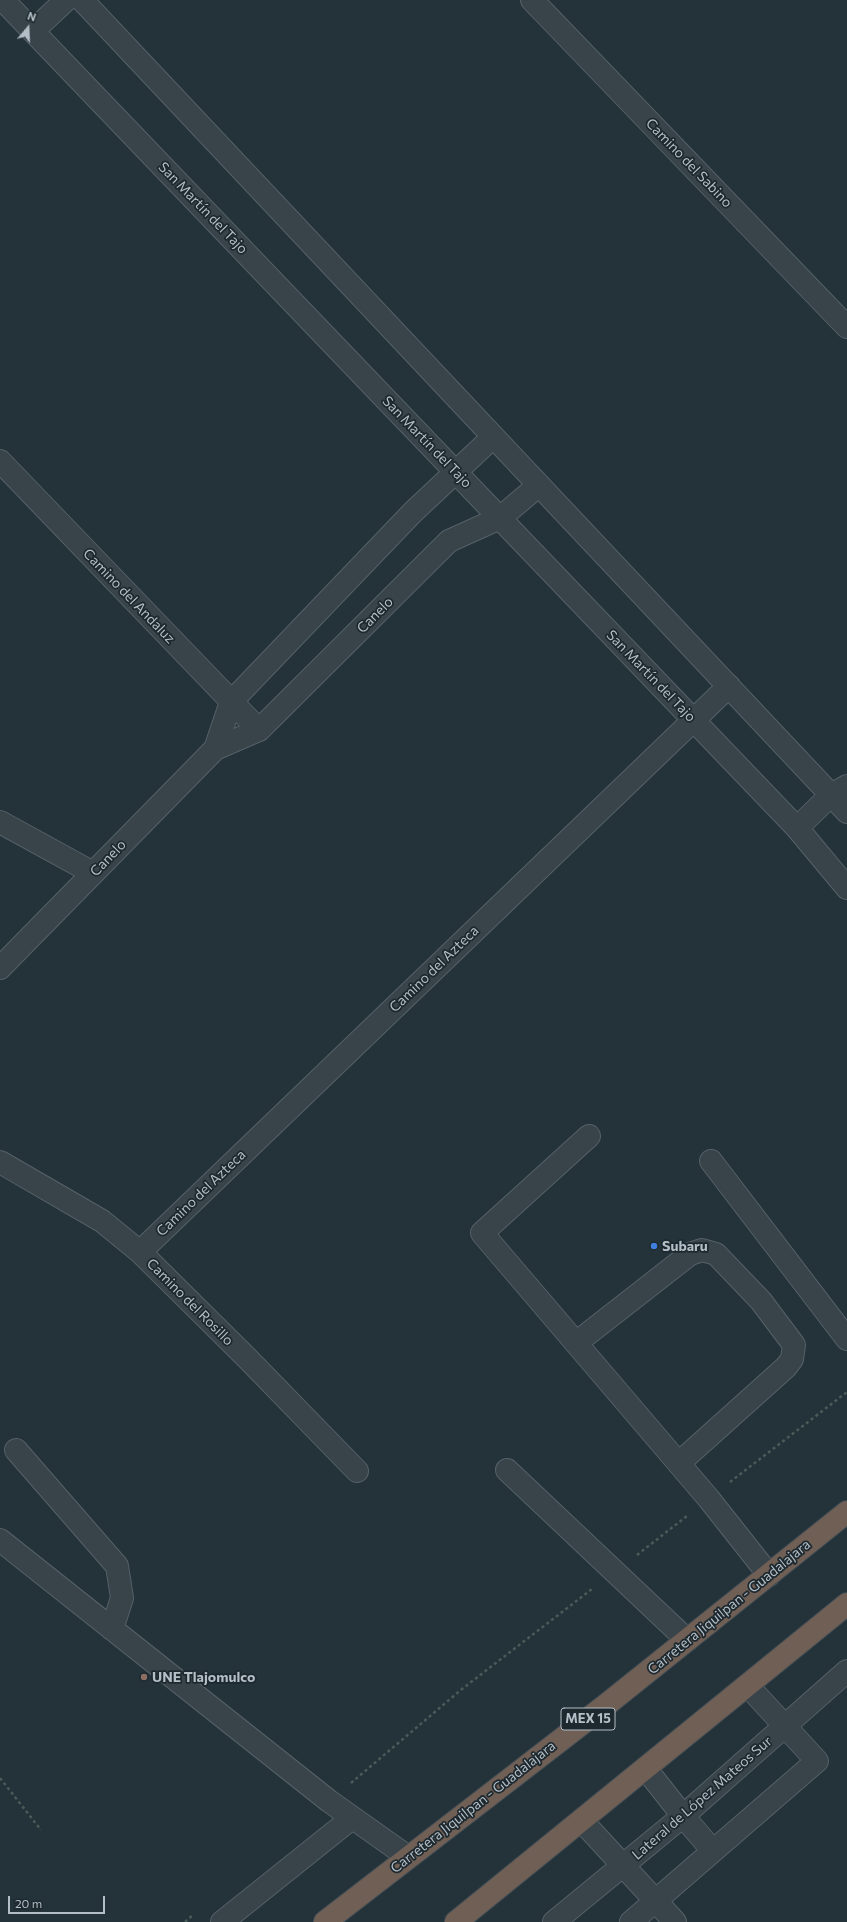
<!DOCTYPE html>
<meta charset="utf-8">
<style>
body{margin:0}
#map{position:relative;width:847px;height:1922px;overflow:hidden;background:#24323a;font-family:Commissioner,sans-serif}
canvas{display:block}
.north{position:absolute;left:8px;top:8px;width:40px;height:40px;-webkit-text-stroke:3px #1d282f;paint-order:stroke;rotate:19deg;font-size:11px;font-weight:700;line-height:16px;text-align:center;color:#b3bec6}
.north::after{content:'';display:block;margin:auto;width:14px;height:18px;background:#b3bec6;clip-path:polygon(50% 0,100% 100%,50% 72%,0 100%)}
.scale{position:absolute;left:8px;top:1896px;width:97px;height:18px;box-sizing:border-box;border:2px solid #b3bec6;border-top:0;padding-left:5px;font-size:12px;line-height:14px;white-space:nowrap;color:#b3bec6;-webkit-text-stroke:3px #1d282f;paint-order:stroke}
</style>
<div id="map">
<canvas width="847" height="1922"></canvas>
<div class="north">N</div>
<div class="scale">20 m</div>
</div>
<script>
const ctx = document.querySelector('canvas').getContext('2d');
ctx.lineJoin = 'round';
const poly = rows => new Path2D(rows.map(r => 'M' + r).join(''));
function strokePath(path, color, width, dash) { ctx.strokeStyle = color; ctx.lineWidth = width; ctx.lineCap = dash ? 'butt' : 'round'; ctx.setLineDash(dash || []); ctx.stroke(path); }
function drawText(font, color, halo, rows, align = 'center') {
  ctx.font = font + ' Commissioner,sans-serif'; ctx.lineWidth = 3.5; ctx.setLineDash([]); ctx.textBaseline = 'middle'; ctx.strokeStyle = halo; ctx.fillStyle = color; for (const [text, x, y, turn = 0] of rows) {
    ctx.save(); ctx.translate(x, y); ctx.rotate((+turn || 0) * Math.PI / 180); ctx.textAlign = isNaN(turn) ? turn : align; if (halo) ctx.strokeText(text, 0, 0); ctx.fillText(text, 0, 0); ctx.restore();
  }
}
const minor = poly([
 [3,0,797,828,847,888],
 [82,0,847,812],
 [532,0,847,327],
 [33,31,66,0],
 [0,461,259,730],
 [215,749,231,702,413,512,493,437],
 [0,822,93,873],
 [797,828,831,795,847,786],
 [0,968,215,749,259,730,449,541,500,518,539,485],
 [589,1136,482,1233,709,1499,769,1575],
 [711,1161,847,1339],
 [0,1162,102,1221,140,1252,247,1358,357,1471],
 [140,1252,729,686],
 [576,1343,690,1254,702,1250,716,1254,761,1301,794,1345,792,1359,786,1367,679,1463],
 [16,1450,117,1566,122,1598,112,1629],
 [507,1470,687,1640],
 [0,1540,329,1801,408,1857],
 [646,1769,683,1816,713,1851],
 [582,1821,675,1922],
 [222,1922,352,1818],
 [554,1922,683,1816,847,1671],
 [631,1922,817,1761,748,1686]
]);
const highway = poly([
 [325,1922,606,1705,847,1512],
 [456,1922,847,1604]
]);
strokePath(minor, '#566168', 24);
strokePath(highway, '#434e55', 24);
strokePath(poly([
 [730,1482,847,1392],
 [637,1555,687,1516],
 [0,1778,41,1830],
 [351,1783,462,1689,592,1589],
 [185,1922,194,1914]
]), '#485c59', 2.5, [3, 3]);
strokePath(minor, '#38434a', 22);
strokePath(highway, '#6f5f55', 22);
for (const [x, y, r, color] of [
 [654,1246,4,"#3f7fe0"],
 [144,1677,4,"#8d6e63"]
]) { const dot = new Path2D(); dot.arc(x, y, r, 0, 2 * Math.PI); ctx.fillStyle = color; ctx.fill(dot); strokePath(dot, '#1d282f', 1.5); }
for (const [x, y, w] of [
 [588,1719,54]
]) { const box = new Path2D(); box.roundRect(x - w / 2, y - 11, w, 22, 3); ctx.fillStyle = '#1d282f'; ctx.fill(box); strokePath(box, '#b3bec6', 1); }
drawText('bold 13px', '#b3bec6', null, [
 ["MEX 15",588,1719]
]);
drawText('14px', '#b3bec6', '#1d282f', [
 ["Camino del Sabino",689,163,46],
 ["San Martín del Tajo",203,208,46],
 ["San Martín del Tajo",427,442,46],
 ["Camino del Andaluz",129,596,46],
 ["Canelo",375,615,-45],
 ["San Martín del Tajo",651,676,46],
 ["Canelo",108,858,-46],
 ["Camino del Azteca",434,969,-44],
 ["Camino del Azteca",201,1193,-44],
 ["Camino del Rosillo",190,1302,45],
 ["Carretera Jiquilpan - Guadalajara",729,1607,-39],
 ["Lateral de López Mateos Sur",702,1798,-41],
 ["Carretera Jiquilpan - Guadalajara",473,1807,-38]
]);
drawText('bold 14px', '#b3bec6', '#1d282f', [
 ["Subaru",662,1246],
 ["UNE Tlajomulco",152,1677]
], 'left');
</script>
